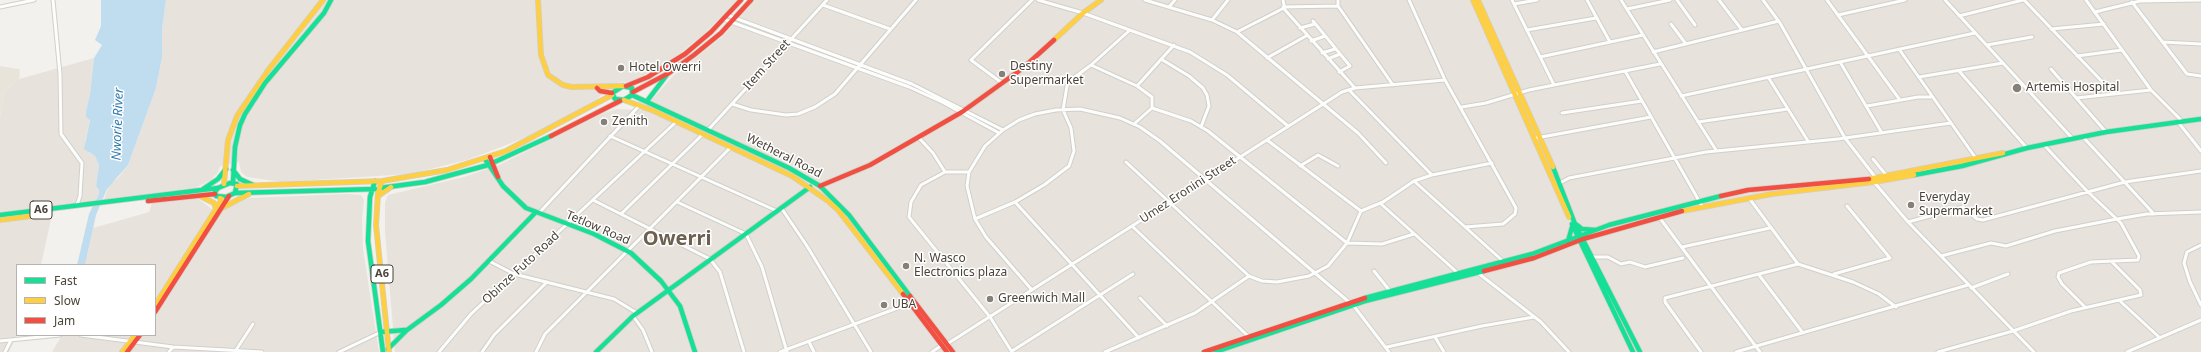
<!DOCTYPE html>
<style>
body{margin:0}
#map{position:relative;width:2201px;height:352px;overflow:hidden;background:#f3f1ed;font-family:"Noto Sans",sans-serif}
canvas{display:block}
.legend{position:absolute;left:16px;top:264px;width:140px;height:72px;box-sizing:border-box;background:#fff;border:1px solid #b7b4b0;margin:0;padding:5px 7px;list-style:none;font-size:12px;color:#4a4339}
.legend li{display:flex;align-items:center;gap:8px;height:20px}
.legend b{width:20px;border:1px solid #b7b4b0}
</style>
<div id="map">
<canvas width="2201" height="352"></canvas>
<ul class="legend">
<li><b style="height:5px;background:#16e098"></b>Fast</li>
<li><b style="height:5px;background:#ffcf43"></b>Slow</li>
<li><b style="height:5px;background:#f24e42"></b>Jam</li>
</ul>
</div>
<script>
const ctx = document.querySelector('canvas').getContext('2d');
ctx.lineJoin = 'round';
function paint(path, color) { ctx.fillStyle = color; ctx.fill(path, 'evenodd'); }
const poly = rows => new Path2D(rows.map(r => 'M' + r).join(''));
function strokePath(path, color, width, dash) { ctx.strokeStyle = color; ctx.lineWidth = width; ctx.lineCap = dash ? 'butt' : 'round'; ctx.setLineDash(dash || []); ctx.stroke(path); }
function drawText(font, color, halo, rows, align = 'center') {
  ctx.font = font + ' "Noto Sans",sans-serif'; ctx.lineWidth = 3; ctx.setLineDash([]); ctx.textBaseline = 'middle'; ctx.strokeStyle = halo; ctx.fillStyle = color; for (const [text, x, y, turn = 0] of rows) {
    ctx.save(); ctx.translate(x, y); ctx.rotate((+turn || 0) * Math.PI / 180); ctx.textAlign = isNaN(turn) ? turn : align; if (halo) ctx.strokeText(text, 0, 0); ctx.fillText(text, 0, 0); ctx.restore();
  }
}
paint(poly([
 [166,0,737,0,705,33,673,59,634,81,617,83,593,102,527,137,467,160,410,174,282,182,247,177,241,172,239,162,220,166,218,172,211,180,195,188,104,200,109,185,118,178,128,165,156,88,162,58,162,30],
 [755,0,2201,0,2201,352,395,352,385,232,385,203,388,195,464,177,499,165,604,113,617,109,643,110,672,77,724,35],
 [94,58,90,94,86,111,90,119,85,142,89,153,95,156,99,165,96,186,99,190,99,194,96,200,0,213,0,117,4,91,19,79],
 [347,194,361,195,364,200,362,218,363,249,379,352,52,352,62,335,155,335,155,265,85,265,93,228,149,212,152,203,197,198,212,209,224,209,249,198],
 [52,215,41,265,17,265,17,335,9,352,0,352,0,223]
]), '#e7e3dc');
paint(poly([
 [0,66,19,69,20,72,19,79,4,91,0,117]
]), '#e9e4d9');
paint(poly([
 [101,0,166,0,162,30,162,58,156,88,128,165,107,189,96,215,85,265,77,265,89,214,99,194,99,190,96,186,99,165,95,156,84,149,90,120,86,117,86,111,90,94,94,58,102,45,95,40,101,26]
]), '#c0ddef');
const street = poly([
 [53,0,60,74,61,134,82,163,80,196,77,205],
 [1038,0,1083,13,1190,52,1227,75,1288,126],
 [1145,0,1212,20,1237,32,1358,133,1386,163],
 [1283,0,1285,10,1355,88],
 [1338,0,1338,6,1393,85],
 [1409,0,1445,80,1516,208,1515,214,1503,224,1465,227],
 [1512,0,1554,85],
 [1587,0,1610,42],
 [1621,0,1716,150],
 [1677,0,1695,25],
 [1719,0,1742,30],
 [1763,0,1780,23,1845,138,1876,178],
 [1827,0,1900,100],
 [1945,0,2073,139],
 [2024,0,2114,94],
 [2086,0,2151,90,2182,121],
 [2132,2,2187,74,2201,76],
 [1514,4,1537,0],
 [823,5,890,29],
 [0,7,34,0],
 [1169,7,1175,0],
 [1283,7,1338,6],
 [1627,9,1670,0],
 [2095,12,2140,1,2201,0],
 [727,15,912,84,1003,130],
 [1838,15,1905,0],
 [1959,16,2023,0],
 [723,19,909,87,942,102,999,133],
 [1212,20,1228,0],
 [1313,21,1350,66,1339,72],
 [1671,24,1686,44],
 [1300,28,1315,24],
 [2051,29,2104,24],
 [1527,30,1596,18],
 [1237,32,1284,8],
 [1311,41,1325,36],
 [2162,42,2201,44],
 [1987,45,2032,37],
 [1899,49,1975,157],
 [1653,52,1779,21],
 [1322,53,1335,49],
 [2077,56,2122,50],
 [1540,57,1643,35],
 [1267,58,1306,36],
 [1161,59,1189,76,1203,88,1207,95,1209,106,1201,127],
 [1328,59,1340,54],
 [1840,62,1882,133],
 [1091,65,1137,86,1152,97,1152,108,1134,124],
 [2051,69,2106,132],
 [1625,71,1702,206],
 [1959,71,2027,148],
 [1768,77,1808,141],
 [1919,77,2003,63],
 [1002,83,971,60,1032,0],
 [1137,86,1174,45],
 [1349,90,1432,175],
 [1681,96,1975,33],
 [2076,98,2151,90],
 [732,104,751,110,786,115,798,114,815,107,835,94,916,0],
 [1867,106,1918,97,1933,97],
 [1462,107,1486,103,1529,90,1660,64],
 [1152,108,1191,121,1208,131,1347,243,1382,244,1414,234],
 [1562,113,1642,101],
 [1698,122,1788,109],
 [2178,122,2201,151],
 [708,130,827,0],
 [610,136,777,211],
 [2083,137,2154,214],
 [919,138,933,153,945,172],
 [1536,138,1651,117],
 [1267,140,1361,211],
 [2044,145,2087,191,2121,223,2139,256,2138,260,2091,262,2059,273,2058,277,2062,284,2085,307],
 [1873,159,1887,176],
 [1126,162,1249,276,1262,281,1277,282,1309,276,1328,266,1347,243,1361,211,1383,202,1414,181,1432,175,1492,163],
 [1300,166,1318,155,1338,166],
 [969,172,945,172,921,185,911,202,909,217,990,317,1012,352],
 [1414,181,1504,262],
 [1874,182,1908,222,2034,352],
 [1560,183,1569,178,1706,152,1838,139,1951,123],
 [1749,198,1798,264,1853,282,1879,294,1896,307],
 [593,200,710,259,720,272,744,352],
 [677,202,746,234,762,267,787,352],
 [1015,202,1139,338],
 [1380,203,1459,274],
 [782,209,807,246,871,352],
 [539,213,640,105],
 [622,213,702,135],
 [1659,217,1760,352],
 [975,219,1015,202,1044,185,1069,166,1074,151,1071,128,1063,110,1067,86,1072,79,1091,65,1130,30],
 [1908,222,1963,207,1977,219,1983,220,2125,182,2201,171],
 [1132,226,1248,336],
 [2201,245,2187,252,2184,263,2190,282,2201,305],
 [1682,247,1770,228],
 [1941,256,1991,243,2006,246,2055,231,2117,219,2147,214,2201,212],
 [1591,257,1608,257,1621,264,1630,262,1645,267,1683,258],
 [489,261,514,274,614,299,637,313],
 [1374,271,1390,291],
 [1478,273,1541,322,1569,352],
 [1834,274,1890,258,1847,206],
 [1759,275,1803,333],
 [1971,288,2008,274],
 [1032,290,986,237,975,219,967,186,969,172,985,146,1003,130,1019,120,1035,114,1056,110,1080,109,1120,118,1140,127,1160,141,1349,302],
 [1140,298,1167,326],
 [2120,301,2160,338],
 [1353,305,1389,352],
 [633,316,643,330,652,352],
 [81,335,173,347,262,352],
 [1435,337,1444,352],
 [0,341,60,335],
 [809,342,814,352],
 [947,344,1342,92,1355,88,1445,80],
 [1387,347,1482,326,1534,317],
 [236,350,253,324],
 [1012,351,1133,274],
 [5,352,11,340],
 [169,352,173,347],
 [339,352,381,332],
 [439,352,471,314,676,122],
 [482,352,494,335,547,282],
 [536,352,545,334,731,147],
 [780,352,911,303],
 [932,352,942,345],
 [1105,352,1195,313,1249,276],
 [1701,352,1665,302,1665,298,1798,264],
 [1736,352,1968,285],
 [1938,352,2013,331,2071,311,2141,295,2140,290,2111,261],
 [2127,352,2201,320]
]);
const fast = poly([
 [623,86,632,88,632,95,624,100,615,99,612,93,623,86],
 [632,95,789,168,820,186,849,215,910,296],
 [647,101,666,76],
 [485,159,503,186,526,208,594,234,631,253,661,281,680,306,695,352],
 [1553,167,1575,224,1640,352],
 [233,170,240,179,253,185],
 [1914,175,1962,166,2027,148,2106,132,2201,119],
 [375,181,370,197,368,241,383,352],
 [230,183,237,184,235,193,226,197,216,196,215,192,218,188,230,183],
 [233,183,235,147,240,125,245,114,265,83,324,13,331,0],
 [380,188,425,182,488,165,551,136],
 [203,189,218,179,226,169],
 [235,193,375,189],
 [0,215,218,188],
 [1572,224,1633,352],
 [1577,225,1582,229,1595,230],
 [1568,241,1572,227],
 [1365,298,1532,254,1609,225,1721,196],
 [381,332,405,330],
 [388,349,407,330,441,305,471,279,535,213],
 [596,352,633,316,810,187],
 [1215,352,1365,301,1484,271]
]);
const slow = poly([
 [538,0,541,55,548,75,563,85,572,87,623,86],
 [1473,0,1569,217],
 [1478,0,1553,167],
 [1054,40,1083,13,1101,0],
 [624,100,654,111,792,176,828,201,838,210,903,294],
 [1869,179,2003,153],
 [382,181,447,170,506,151,612,95],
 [224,184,228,140,237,116,269,69,323,0],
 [237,186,382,181,378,193,376,225,389,352],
 [200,196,214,203,216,209],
 [378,196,391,187],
 [220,209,249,194],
 [1682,211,1772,194,1874,182,1914,175],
 [0,220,46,214],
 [155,305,216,209,222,199,220,198],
 [122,352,135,335]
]);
const jam = poly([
 [626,86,648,77,685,54,711,32,741,0],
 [597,88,600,91,612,93],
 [633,92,669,73,694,55,721,33,751,0],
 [551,136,620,101],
 [490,157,498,177],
 [820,186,870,165,962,112,1023,68,1054,40],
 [1721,196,1748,190,1869,179],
 [148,201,215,194],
 [1484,271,1534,258,1583,239,1682,211],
 [903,294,947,352],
 [910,296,953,352],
 [155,312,229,196],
 [127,352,140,335],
 [1204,352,1365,298]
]);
strokePath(street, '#d1cfcb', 5);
strokePath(fast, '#d2cec4', 6);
strokePath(slow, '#d2cec4', 6);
strokePath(jam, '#d2cec4', 6);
strokePath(street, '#fdfdfc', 3);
strokePath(fast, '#16e098', 4.5);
strokePath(slow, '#ffcf43', 4.5);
strokePath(jam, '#f24e42', 4.5);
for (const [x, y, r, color] of [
 [621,68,4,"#858078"],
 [1002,74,4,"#858078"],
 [2017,88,5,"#858078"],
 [604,122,4,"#858078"],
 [1911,205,4,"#858078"],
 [906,266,4,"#858078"],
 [990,299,4,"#858078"],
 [884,305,4,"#858078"]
]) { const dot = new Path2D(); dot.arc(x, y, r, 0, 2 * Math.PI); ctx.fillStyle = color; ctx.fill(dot); strokePath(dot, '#fff', 1.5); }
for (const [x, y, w] of [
 [41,210,22],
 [382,274,22]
]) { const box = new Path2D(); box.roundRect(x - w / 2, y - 9, w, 18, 3); ctx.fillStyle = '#fff'; ctx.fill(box); strokePath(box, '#4a4339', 1); }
drawText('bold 11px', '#4a4339', null, [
 ["A6",41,210],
 ["A6",382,274]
]);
drawText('12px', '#4a4339', '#fff', [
 ["Item Street",767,65,-48],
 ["Wetheral Road",784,156,27],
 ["Umez Eronini Street",1188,190,-33],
 ["Tetlow Road",598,228,23],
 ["Obinze Futo Road",521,268,-43]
]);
drawText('12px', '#4a4339', '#fff', [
 ["Destiny",1010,67],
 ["Supermarket",1010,81],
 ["Hotel Owerri",629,68],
 ["Artemis Hospital",2026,88],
 ["Zenith",612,122],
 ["Everyday",1919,198],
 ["Supermarket",1919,212],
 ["N. Wasco",914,259],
 ["Electronics plaza",914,273],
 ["Greenwich Mall",998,299],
 ["UBA",892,305]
], 'left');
drawText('italic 13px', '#307cad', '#fff', [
 ["Nworie River",118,124,-88]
]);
drawText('bold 20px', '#6c6050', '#fff', [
 ["Owerri",677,239]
]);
</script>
